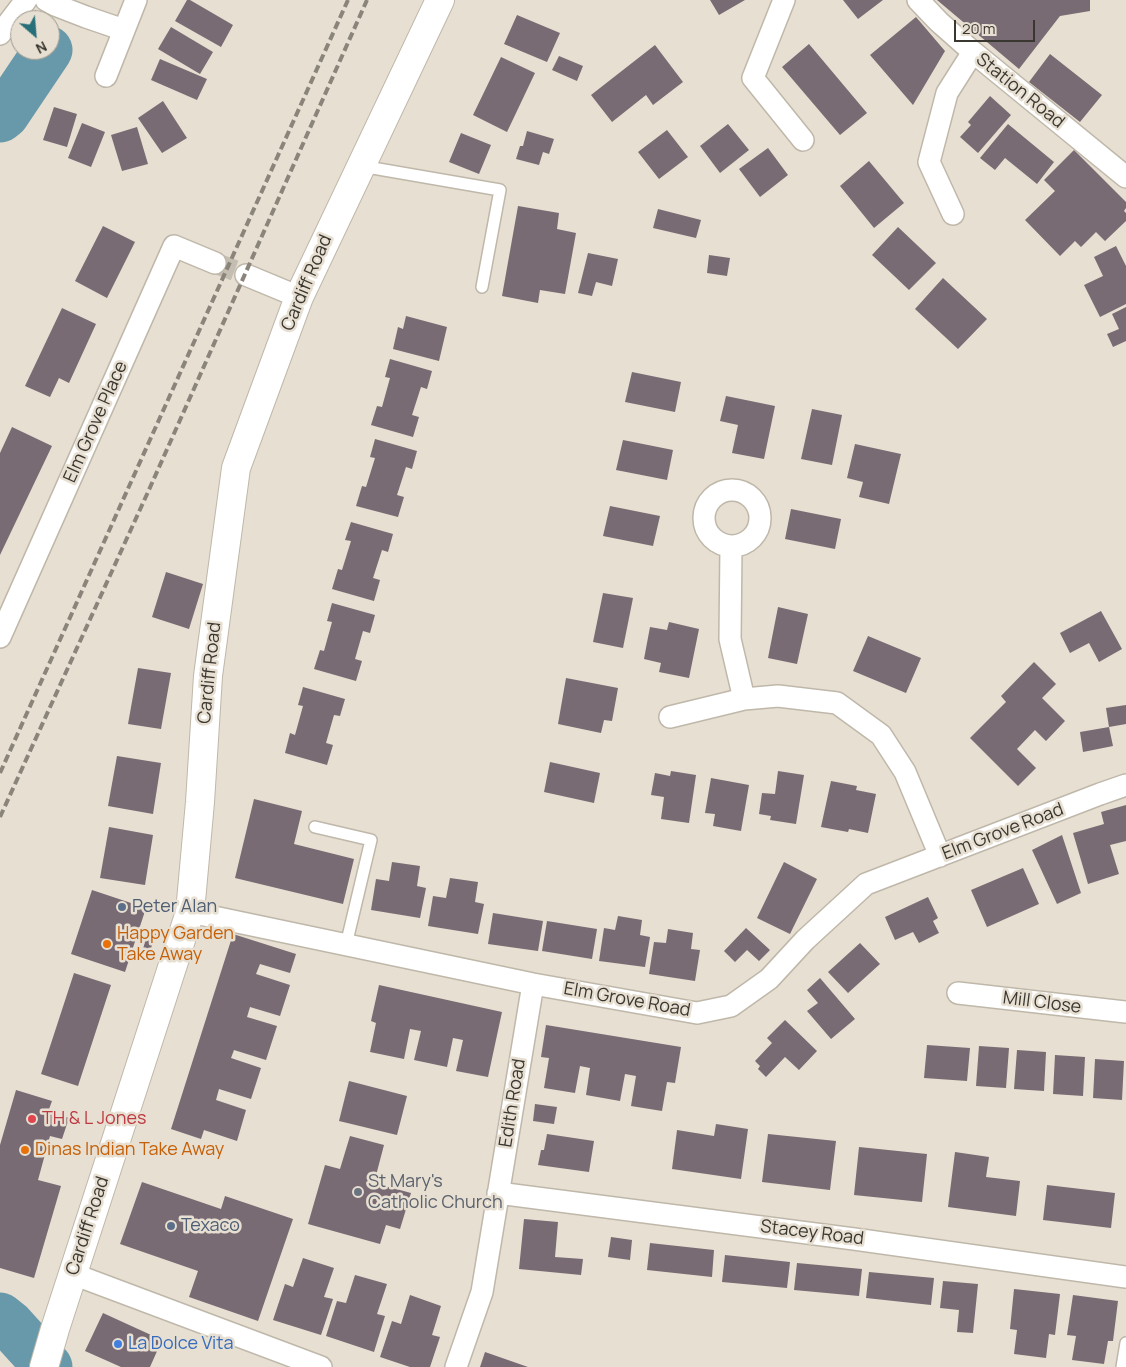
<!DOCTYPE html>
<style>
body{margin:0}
#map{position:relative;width:1126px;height:1367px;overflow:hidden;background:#e7dfd1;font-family:Manrope,sans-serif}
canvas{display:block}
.north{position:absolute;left:10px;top:10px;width:50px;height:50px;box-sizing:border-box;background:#e7dfd1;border:1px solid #a29c91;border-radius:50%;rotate:153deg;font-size:14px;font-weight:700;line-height:20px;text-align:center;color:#3a3731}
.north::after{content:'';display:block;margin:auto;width:18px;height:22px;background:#27707a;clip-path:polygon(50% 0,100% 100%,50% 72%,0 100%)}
.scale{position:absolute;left:954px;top:20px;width:81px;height:22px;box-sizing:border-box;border:2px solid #3a3731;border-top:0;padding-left:6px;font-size:15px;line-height:18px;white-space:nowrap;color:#3a3731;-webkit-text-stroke:4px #e7dfd1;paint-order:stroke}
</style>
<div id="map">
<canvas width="1126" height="1367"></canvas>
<div class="north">N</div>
<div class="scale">20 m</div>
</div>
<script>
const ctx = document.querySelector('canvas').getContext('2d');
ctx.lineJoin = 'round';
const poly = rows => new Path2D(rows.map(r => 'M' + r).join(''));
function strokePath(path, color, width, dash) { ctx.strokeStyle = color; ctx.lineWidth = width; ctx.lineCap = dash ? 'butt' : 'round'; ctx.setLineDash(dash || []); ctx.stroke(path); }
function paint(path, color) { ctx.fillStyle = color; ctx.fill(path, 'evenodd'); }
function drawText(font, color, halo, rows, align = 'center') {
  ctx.font = font + ' Manrope,sans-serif'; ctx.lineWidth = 5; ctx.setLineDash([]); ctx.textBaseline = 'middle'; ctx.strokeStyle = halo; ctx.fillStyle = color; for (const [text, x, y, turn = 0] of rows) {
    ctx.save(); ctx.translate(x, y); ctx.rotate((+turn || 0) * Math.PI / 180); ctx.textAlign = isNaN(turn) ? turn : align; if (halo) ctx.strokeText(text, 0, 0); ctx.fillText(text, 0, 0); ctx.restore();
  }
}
strokePath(poly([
 [0,118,5,114,48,50],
 [0,1317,10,1325,48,1367]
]), '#6899aa', 49);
paint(poly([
 [187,0,190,0,233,25,221,47,175,21],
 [710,0,745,0,719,15],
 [843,0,883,0,858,19],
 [937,0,1090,0,1090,11,1060,16,1019,69],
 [517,15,560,33,547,62,504,44],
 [916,17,945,51,913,105,870,55],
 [171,27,213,52,200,74,158,49],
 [809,44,867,113,840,135,782,67],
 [655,45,683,82,653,105,646,95,612,122,591,95],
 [1050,54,1102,95,1080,122,1029,82],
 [559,56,583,66,577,81,552,70],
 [501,57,535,73,507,132,473,115],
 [160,59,207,79,197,100,151,80],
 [990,96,1011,115,978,153,960,137,971,125,968,122],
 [163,101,187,138,162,153,138,118],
 [54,107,77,114,67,147,43,140],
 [82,123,105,132,91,167,68,158],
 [728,124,749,150,720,173,700,146],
 [1008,124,1054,162,1037,184,1005,158,995,170,980,158],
 [137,127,148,164,122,171,111,135],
 [667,130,688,157,659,179,638,152],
 [527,131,554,139,549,154,543,152,539,165,516,159,520,146,523,146],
 [461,133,491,145,479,174,449,162],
 [768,148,788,175,760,197,739,169],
 [1074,150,1126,202,1126,208,1124,211,1126,213,1126,221,1105,241,1096,232,1081,247,1075,241,1060,256,1025,220,1055,191,1044,180],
 [869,161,904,203,874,228,840,186],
 [518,206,559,213,557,229,576,233,565,294,540,290,538,303,502,296],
 [658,209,701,220,696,238,653,228],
 [103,226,135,242,107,298,75,281],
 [898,227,936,263,909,290,872,255],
 [1116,246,1126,266,1126,304,1100,317,1084,285,1103,276,1094,257],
 [588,253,618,259,612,286,596,282,592,296,578,293],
 [709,255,730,258,727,276,707,273],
 [943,278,987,319,958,349,915,309],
 [1126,307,1126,341,1113,347,1107,334,1119,329,1112,314],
 [62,308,96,324,69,383,59,378,50,397,25,386],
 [406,316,447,327,439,361,393,349,398,327,403,329],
 [390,359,432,371,427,389,421,387,412,415,419,417,413,437,371,425,377,406,382,407,390,378,385,377],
 [632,372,681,382,675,412,625,402],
 [726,396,775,406,764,459,732,453,738,425,720,421],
 [812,409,842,415,832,465,801,459],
 [12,427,52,446,0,555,0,453],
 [375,439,417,451,412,469,406,467,397,495,404,497,398,517,356,506,362,486,366,487,375,458,370,457],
 [623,440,673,450,667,480,616,470],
 [855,444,901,454,889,504,859,497,863,482,847,478],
 [610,506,660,516,653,546,603,536],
 [791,509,841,519,835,549,785,539],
 [351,522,393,534,388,552,382,550,373,578,380,580,374,601,332,589,338,569,342,570,351,541,345,540],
 [166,572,203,584,189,629,152,617],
 [603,593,633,598,623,648,593,642],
 [332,603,375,615,370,633,363,631,355,659,362,661,356,681,314,669,320,650,324,651,332,622,327,621],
 [778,607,808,614,797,664,768,658],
 [1101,611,1122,649,1099,662,1089,643,1070,653,1060,633],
 [669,622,699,629,689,678,659,672,661,663,644,659,650,627,667,630],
 [868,636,921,658,906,693,853,671],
 [1034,662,1056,684,1042,698,1065,721,1046,741,1035,730,1017,749,1036,768,1018,786,970,738,1006,702,1001,696],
 [138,668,171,673,161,729,128,724],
 [566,678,618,688,612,721,604,720,601,733,558,724],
 [303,687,345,699,340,716,334,715,326,743,333,745,327,765,285,753,290,733,295,735,303,706,298,705],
 [1126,705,1126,724,1109,727,1106,708],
 [1109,727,1113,746,1083,752,1080,732],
 [117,756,161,763,153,814,108,806],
 [550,762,600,773,594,803,544,792],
 [671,771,696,775,689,823,661,819,664,797,651,795,655,773,670,776],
 [778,771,804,775,796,824,770,820,771,816,759,814,762,793,775,794],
 [711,778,749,785,741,831,713,826,715,814,705,813],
 [831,781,857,786,856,790,876,794,868,833,849,829,848,832,821,827],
 [254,799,302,811,294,844,354,859,343,904,235,878],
 [1126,805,1126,841,1110,845,1119,874,1088,884,1073,833,1104,824,1101,812],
 [109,827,153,835,145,885,100,878],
 [1062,835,1081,893,1057,904,1032,850],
 [392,862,420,866,417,886,426,888,420,918,371,910,376,879,389,881],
 [784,862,817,879,790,934,757,918],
 [1023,868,1039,904,987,927,971,890],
 [450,878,478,882,475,902,484,904,478,934,428,926,433,896,446,898],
 [92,890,146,908,125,972,71,954],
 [928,897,938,918,933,921,939,933,919,943,913,932,895,940,885,917],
 [493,913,543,921,538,951,488,944],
 [618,916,642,920,640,935,650,937,645,967,599,961,604,928,615,930],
 [547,921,597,929,592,959,542,951],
 [746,928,770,950,759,961,747,950,735,962,724,951],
 [668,929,693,933,691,949,700,950,695,981,649,974,654,942,666,943],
 [148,931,156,934,150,951,143,949],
 [233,934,296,954,290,973,260,964,256,974,290,985,280,1016,250,1007,247,1017,277,1026,266,1060,234,1050,231,1058,261,1068,251,1099,219,1089,216,1100,246,1110,237,1141,204,1130,201,1139,171,1129],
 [860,943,880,964,848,993,828,972],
 [74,973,111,985,78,1086,41,1074],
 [820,978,855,1019,831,1039,807,1011,818,1003,807,990],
 [379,985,502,1012,488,1077,456,1071,463,1040,453,1038,447,1067,414,1060,421,1031,410,1029,404,1059,370,1052,376,1023,371,1021],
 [785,1020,817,1051,799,1070,785,1057,766,1077,758,1069,760,1066,755,1061,772,1043,767,1038],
 [546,1025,681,1047,675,1083,667,1082,662,1111,631,1106,636,1076,625,1074,620,1101,586,1095,590,1068,580,1066,575,1093,544,1088,549,1058,541,1057],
 [927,1045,970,1048,967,1081,924,1078],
 [979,1046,1009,1048,1006,1088,976,1086],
 [1017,1050,1046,1052,1044,1091,1014,1089],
 [1055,1055,1085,1057,1083,1096,1053,1094],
 [1095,1059,1124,1061,1122,1100,1093,1098],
 [349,1081,407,1096,397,1135,339,1121],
 [16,1090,52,1101,48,1112,69,1118,62,1139,50,1136,38,1180,61,1186,34,1278,0,1268,0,1145],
 [535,1104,557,1107,554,1124,533,1121],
 [716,1124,748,1129,741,1179,672,1169,677,1130,714,1136],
 [547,1134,594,1141,589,1172,538,1165,541,1150,544,1150],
 [768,1134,836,1141,830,1190,762,1182],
 [350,1136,384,1145,374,1183,411,1193,400,1229,386,1225,380,1244,308,1224,325,1165,340,1169],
 [859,1147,927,1154,922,1202,854,1195],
 [955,1152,989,1157,986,1177,1020,1181,1016,1216,948,1207],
 [142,1182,221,1209,225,1196,293,1219,258,1321,189,1297,198,1271,120,1244],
 [1047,1185,1115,1193,1111,1228,1043,1220],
 [524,1219,558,1222,555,1257,583,1259,581,1275,519,1269],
 [611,1237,632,1240,630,1260,608,1257],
 [650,1243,714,1250,712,1277,647,1270],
 [725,1255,790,1262,787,1288,722,1282],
 [303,1258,334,1268,324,1297,333,1299,321,1335,273,1320,285,1284,293,1287],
 [797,1263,862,1269,859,1296,794,1290],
 [869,1272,934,1278,931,1305,866,1298],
 [355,1275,387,1284,377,1314,385,1316,374,1352,326,1336,337,1301,346,1303],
 [943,1281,978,1284,973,1333,957,1332,959,1310,940,1308],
 [1014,1289,1060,1294,1055,1335,1049,1334,1046,1358,1014,1354,1017,1330,1010,1329],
 [410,1295,441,1306,432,1335,440,1337,430,1367,410,1367,380,1357,392,1321,401,1324],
 [1073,1295,1118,1301,1113,1341,1108,1341,1104,1364,1072,1360,1076,1336,1067,1335],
 [103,1313,162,1340,150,1367,121,1367,85,1351],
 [485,1352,528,1367,480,1367]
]), '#796b73');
strokePath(poly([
 [215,263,246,275]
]), '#c4bdb1', 21, [21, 11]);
const service = poly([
 [361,166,500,190,482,287],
 [315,827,371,840,346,945],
 [1122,1367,1126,1343]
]);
const minor = poly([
 [46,0,55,5,86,17,124,30],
 [784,0,753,78,803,140],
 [918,0,939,22,973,52,1126,177],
 [0,34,26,0],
 [106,76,136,0],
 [953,214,929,162,947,93,973,52],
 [246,275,299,297],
 '704 518a28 28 0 1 1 56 0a28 28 0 1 1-56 0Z',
 [731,546,730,639,744,699],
 [0,637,174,246,215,263],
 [670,717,744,699,778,696,837,703,881,735,905,772,940,856],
 [190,912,533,984,697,1013,731,1006,769,979,805,940,866,884,1100,794,1126,785],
 [958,993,1126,1012],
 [498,1193,854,1239,1126,1277],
 [73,1274,321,1367],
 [456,1367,482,1292,533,984]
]);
const primary = poly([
 [44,1367,55,1329,190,912,200,802,208,676,236,468,299,297,440,0]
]);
strokePath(service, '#bfb8aa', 14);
strokePath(minor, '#bfb8aa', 24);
strokePath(primary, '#bfb8aa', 30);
strokePath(service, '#fff', 11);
strokePath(minor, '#fff', 21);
strokePath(primary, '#fff', 28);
strokePath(poly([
 [0,773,348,0],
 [0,817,148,492,367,0]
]), '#8a847b', 4, [8, 4]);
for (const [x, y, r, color] of [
 [122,907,5,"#5c6f8a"],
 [107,944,5,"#e8710a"],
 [32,1119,5,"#e0444e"],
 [25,1150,5,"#e8710a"],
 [358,1192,5,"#6b7280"],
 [171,1226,5,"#5c6f8a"],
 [118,1344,5,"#3f7fe0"]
]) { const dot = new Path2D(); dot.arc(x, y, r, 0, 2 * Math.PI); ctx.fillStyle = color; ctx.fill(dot); strokePath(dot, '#e7dfd1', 2); }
drawText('18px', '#3a3731', '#e7dfd1', [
 ["Station Road",1020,91,39],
 ["Cardiff Road",307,283,-67],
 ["Elm Grove Place",96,422,-66],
 ["Cardiff Road",210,673,-84],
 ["Elm Grove Road",1003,832,-21],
 ["Elm Grove Road",627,1000,10],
 ["Mill Close",1042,1003,7],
 ["Edith Road",513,1103,-81],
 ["Cardiff Road",88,1226,-72],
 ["Stacey Road",812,1233,7]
]);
drawText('18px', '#4e5e75', '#e7dfd1', [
 ["Peter Alan",132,907],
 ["Texaco",181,1226]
], 'left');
drawText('18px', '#c56008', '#e7dfd1', [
 ["Happy Garden",117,934],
 ["Take Away",117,955],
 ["Dinas Indian Take Away",35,1150]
], 'left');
drawText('18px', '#be3a42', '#e7dfd1', [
 ["TH & L Jones",42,1119]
], 'left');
drawText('18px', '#5b616d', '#e7dfd1', [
 ["St Mary's",368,1182],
 ["Catholic Church",368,1203]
], 'left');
drawText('18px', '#366cbe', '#e7dfd1', [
 ["La Dolce Vita",128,1344]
], 'left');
</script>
